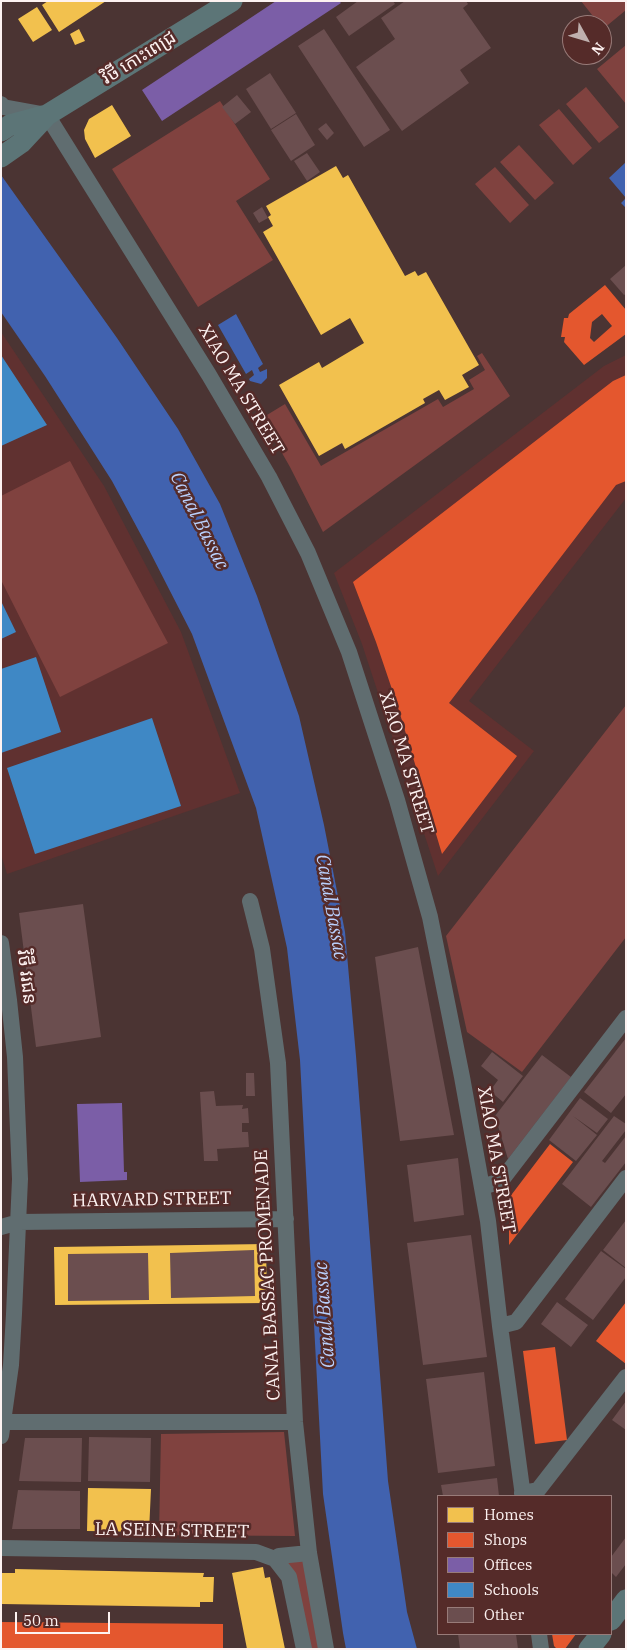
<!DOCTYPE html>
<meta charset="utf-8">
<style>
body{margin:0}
#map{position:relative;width:627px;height:1650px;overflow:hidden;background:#4b3433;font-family:"IBM Plex Serif",serif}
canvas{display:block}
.frame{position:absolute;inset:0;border:2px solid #fdf2f1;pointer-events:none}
.legend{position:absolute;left:437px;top:1495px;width:175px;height:140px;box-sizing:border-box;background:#552b29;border:1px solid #987b79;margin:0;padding:6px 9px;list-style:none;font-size:15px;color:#fdf2f1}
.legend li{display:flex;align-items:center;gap:10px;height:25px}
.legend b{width:25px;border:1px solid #987b79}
.north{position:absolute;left:562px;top:15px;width:50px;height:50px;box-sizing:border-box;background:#552b29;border:1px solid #987b79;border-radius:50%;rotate:129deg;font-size:14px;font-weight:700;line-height:20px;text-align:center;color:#fdf2f1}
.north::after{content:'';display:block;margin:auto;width:18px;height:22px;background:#bfb0ae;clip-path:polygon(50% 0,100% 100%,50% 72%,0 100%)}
.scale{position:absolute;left:15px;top:1612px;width:95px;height:22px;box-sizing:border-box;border:2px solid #fdf2f1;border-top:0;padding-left:6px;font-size:15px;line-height:18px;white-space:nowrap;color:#fdf2f1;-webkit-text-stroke:4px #552b29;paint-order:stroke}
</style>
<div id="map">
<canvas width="627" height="1650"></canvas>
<div class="frame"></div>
<ul class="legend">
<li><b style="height:14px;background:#f2c14e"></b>Homes</li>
<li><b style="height:14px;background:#e4572e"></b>Shops</li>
<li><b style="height:14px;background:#7b5ea7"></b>Offices</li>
<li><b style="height:14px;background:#3f88c5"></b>Schools</li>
<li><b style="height:14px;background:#6b4e4f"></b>Other</li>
</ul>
<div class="north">N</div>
<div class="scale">50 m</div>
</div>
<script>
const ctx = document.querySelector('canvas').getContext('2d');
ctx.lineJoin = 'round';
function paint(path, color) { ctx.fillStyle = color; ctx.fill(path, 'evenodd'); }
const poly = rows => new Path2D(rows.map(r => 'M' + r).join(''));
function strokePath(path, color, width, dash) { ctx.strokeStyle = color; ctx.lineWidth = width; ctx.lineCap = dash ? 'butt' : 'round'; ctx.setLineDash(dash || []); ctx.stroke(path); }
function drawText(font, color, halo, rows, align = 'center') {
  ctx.font = font + ' "IBM Plex Serif","Noto Sans Khmer",serif'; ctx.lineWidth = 5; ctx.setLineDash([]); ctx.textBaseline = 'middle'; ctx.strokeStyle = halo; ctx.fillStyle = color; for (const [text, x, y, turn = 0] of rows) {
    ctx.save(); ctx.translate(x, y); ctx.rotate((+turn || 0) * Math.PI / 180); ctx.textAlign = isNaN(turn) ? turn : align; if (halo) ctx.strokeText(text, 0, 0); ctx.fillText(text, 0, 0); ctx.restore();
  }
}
paint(poly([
 [1,332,104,486,181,632,240,793,7,874,1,854],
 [626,355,626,498,469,701,534,751,438,876,362,644,334,573,604,366]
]), '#603130');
paint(poly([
 [581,1,626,1,626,10,603,29,602,25,600,25],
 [626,45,626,104,597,69],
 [586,87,619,127,599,143,566,104],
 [220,101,270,179,236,201,273,260,198,307,112,169],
 [559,109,592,148,573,165,539,125],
 [519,145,554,183,535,200,500,162],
 [495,167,529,205,510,223,475,184],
 [482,353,510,396,323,532,290,467,262,418,285,404,321,466,438,399,443,407,474,389,469,380,485,370,477,356],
 [70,461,168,643,60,697,1,580,1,496],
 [626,705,626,937,522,1072,467,1032,446,936],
 [284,1432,295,1536,159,1535,161,1434],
 [309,1553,326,1649,304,1649,279,1556]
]), '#80423f');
paint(poly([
 [626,162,626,208,621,203,626,198,609,178],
 [1,175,117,338,178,429,220,504,257,596,299,716,324,825,345,932,356,1056,388,1481,407,1612,417,1649,346,1649,343,1633,323,1494,300,1060,287,948,256,808,192,634,148,548,112,481,45,376,1,312],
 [236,314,263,364,258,368,260,372,267,369,267,378,261,384,250,381,249,379,254,375,252,370,246,374,218,325]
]), '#4162af');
paint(poly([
 [48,1,106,1,59,32,42,5],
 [37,7,52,30,33,42,18,19],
 [79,29,85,41,75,45,70,34],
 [112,105,131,136,95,158,85,139,84,130,89,119],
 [336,166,343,178,348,175,405,276,415,271,418,276,426,272,479,365,462,375,469,387,445,400,439,390,423,399,425,403,345,449,342,443,319,456,279,385,319,362,322,368,364,343,350,318,321,335,263,232,273,226,268,217,271,215,266,206],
 [266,1244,267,1303,55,1305,54,1247],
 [88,1488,151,1489,149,1532,87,1531],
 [263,1567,265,1578,270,1577,285,1649,247,1649,232,1573],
 [15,1569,204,1573,203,1577,214,1577,213,1602,200,1602,200,1607,1,1604,1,1573,15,1573]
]), '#f2c14e');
paint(poly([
 [605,285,626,310,626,334,584,365,564,342,565,337,561,337,564,318,568,318,569,314],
 [602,314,612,326,594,342,590,338,592,322],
 [626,375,626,481,616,485,449,703,517,756,442,854,397,704,376,642,353,582,613,381],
 [550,1144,573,1162,509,1245,509,1198],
 [626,1302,626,1364,596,1341],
 [555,1347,567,1440,535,1444,523,1351],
 [1,1622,223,1624,223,1649,1,1649],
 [552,1634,576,1634,565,1649,557,1649,554,1646]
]), '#e4572e');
paint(poly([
 [276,1,339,1,341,3,162,121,142,90],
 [122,1103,124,1172,127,1172,127,1180,80,1182,77,1104]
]), '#7b5ea7');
paint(poly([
 [1,355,47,425,1,446],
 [1,601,16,632,1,639],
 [36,657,61,732,1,753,1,669],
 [152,718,181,806,35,854,7,768]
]), '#3f88c5');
paint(poly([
 [358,1,393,1,395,4,349,36,336,17],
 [405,1,466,1,468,4,463,8,491,48,460,70,469,83,402,131,356,67,395,39,381,18],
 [324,29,390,130,364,147,298,46],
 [270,73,296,113,271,129,246,89],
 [237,95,251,112,235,124,222,107],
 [296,114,315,145,291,161,271,130],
 [326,123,334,133,327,140,318,129],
 [307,153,320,172,307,181,294,161],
 [262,207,268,218,259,223,253,213],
 [626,265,626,294,624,295,610,279],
 [83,904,101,1037,36,1047,19,913],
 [418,947,454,1135,400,1141,375,957],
 [626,1038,626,1094,611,1113,584,1092],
 [492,1052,523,1076,503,1102,490,1091,498,1080,481,1066],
 [542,1055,571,1077,508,1159,495,1116],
 [246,1073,254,1073,255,1096,246,1096],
 [214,1091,216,1106,243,1105,242,1109,248,1108,249,1123,242,1123,242,1132,248,1132,249,1147,217,1149,218,1161,204,1161,200,1092],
 [580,1098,608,1119,597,1133,573,1116,597,1135,576,1161,549,1140],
 [614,1116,626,1124,626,1130,602,1161,605,1163,626,1136,626,1162,591,1207,562,1184],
 [458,1158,464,1215,414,1222,407,1165],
 [626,1220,626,1268,603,1250],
 [471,1235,487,1357,423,1365,407,1243],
 [254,1250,255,1296,171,1298,170,1253],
 [601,1251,626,1269,626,1277,593,1320,565,1299],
 [148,1253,149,1300,68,1301,68,1254],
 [557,1302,588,1325,571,1347,541,1324],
 [484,1372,495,1466,438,1473,426,1379],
 [626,1401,626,1430,612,1420],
 [89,1437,151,1438,150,1482,88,1481],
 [25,1438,82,1438,81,1482,19,1481],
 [497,1478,499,1496,443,1496,441,1485],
 [18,1490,80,1491,80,1529,12,1529],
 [626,1537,626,1564,616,1577,611,1572,611,1557],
 [458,1634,516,1634,518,1649,460,1649]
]), '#6b4e4f');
strokePath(poly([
 [1,104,3,107,47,115,209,375,269,477,308,553,349,652,397,800,430,917,462,1077,488,1221,500,1326,523,1496],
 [250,901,262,949,278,1063,295,1422,309,1553,326,1649],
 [1,943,9,1000,15,1057,20,1179,14,1314,11,1365,1,1436],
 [482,1187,501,1181,626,1018],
 [1,1227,19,1222,286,1219],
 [500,1326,516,1322,626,1178],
 [3,1422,295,1422],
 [522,1493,538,1490,626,1377],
 [1,1548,256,1552,275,1559,289,1577,304,1649],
 [275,1559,279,1556,309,1553],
 [539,1634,541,1649]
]), '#606d70', 16);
strokePath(poly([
 [1,131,10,125,47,115,232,1],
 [1,157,21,143,47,115],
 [611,1620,626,1600],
 [589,1649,601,1634]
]), '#5c7577', 21);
drawText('18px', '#fdf2f1', '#552b29', [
 ["វិថី កោះពេជ្រ",139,58,-32],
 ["XIAO MA STREET",241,390,59],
 ["XIAO MA STREET",406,763,73],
 ["វិថី វរជន",26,977,83],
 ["XIAO MA STREET",496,1160,80],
 ["HARVARD STREET",152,1200,-1],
 ["CANAL BASSAC PROMENADE",268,1275,-93],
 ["LA SEINE STREET",172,1531,1]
]);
drawText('italic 19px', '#b9d0fd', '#552b29', [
 ["Canal Bassac",199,521,63],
 ["Canal Bassac",331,907,80],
 ["Canal Bassac",325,1315,-94]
]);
</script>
